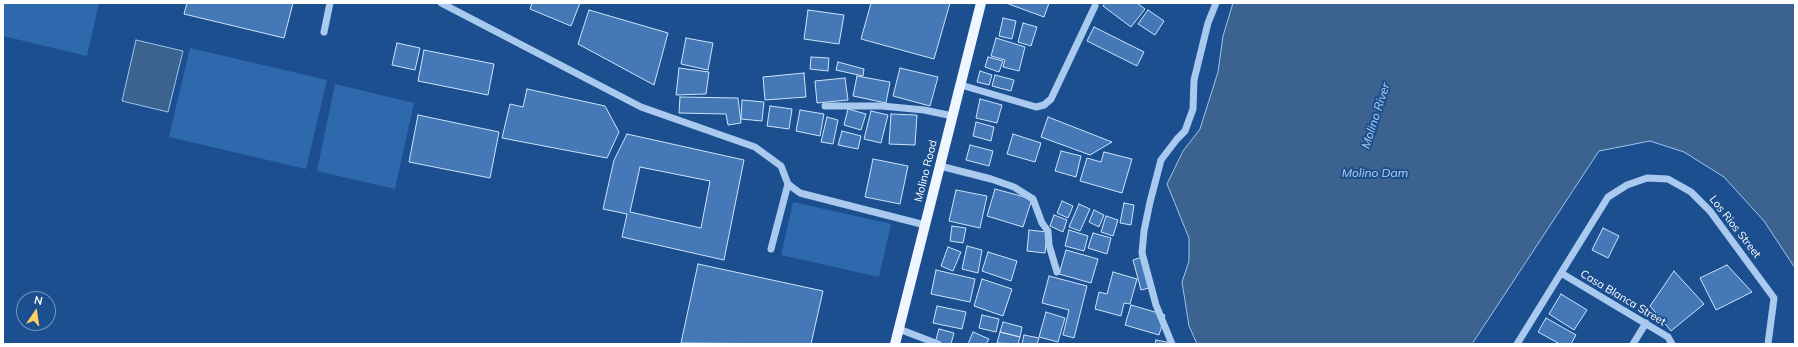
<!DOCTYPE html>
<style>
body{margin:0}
#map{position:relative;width:1798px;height:347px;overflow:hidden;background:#1b4f8f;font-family:Mulish,sans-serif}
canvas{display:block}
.frame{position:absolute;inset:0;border:4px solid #fff;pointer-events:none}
.north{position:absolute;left:16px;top:291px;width:40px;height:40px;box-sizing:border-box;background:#1b4f8f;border:1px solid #7695bc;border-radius:50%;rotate:13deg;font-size:11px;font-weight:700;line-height:16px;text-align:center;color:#fff}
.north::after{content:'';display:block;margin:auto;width:14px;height:18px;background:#ffd166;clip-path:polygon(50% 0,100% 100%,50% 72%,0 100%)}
</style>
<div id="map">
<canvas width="1798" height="347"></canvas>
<div class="frame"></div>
<div class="north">N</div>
</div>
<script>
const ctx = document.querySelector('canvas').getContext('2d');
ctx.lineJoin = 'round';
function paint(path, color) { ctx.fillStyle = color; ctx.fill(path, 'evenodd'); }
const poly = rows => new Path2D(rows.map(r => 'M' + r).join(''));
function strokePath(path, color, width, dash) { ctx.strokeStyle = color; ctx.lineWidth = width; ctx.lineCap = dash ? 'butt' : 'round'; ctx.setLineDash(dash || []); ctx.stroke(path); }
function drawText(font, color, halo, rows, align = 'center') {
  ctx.font = font + ' Mulish,sans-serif'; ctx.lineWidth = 4; ctx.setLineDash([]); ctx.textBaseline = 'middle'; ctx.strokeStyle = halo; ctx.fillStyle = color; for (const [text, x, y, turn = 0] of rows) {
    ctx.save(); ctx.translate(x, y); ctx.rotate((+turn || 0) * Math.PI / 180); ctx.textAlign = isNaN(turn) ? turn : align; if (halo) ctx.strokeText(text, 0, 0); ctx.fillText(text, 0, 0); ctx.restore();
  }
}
paint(poly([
 [3,3,99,3,87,56,3,36],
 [190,48,327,80,306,169,169,137],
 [335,84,414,103,395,189,317,171],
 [793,202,891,224,879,277,781,255]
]), '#2e69ad');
const water = poly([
 [1233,3,1795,3,1795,268,1764,221,1724,177,1684,152,1650,141,1599,151,1472,344,1197,344,1189,326,1182,282,1189,261,1189,238,1167,184,1183,151,1200,129,1218,72,1223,36,1233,3],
 [136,40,183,51,168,112,122,101,136,40]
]);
paint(water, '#3c6290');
strokePath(water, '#9cc4f0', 1);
const building = poly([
 [187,3,293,3,284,38,184,14,187,3],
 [532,3,580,3,571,26,530,9,532,3],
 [871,3,950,3,934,59,861,39,871,3],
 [1006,3,1049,3,1044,17,1006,3],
 [1105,3,1137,3,1145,9,1131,27,1103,6,1105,3],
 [589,10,668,33,654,85,578,44,589,10],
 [808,10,844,15,839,44,804,39,808,10],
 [1148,10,1164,21,1155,35,1138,24,1148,10],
 [1003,18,1016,21,1012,39,999,36,1003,18],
 [1023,23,1037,27,1031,46,1018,42,1023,23],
 [1094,27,1144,52,1137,66,1087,41,1094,27],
 [686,38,713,43,708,70,681,64,686,38],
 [996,38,1025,47,1019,71,1003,67,1005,60,991,56,996,38],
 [397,43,420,48,415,70,392,65,397,43],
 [424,50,494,64,488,95,418,81,424,50],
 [811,57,829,58,828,71,810,69,811,57],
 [988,57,1003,61,999,72,985,67,988,57],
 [838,62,864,69,863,76,836,70,838,62],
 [679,68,709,72,706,94,676,95,679,68],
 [900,68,938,77,930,106,893,96,900,68],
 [980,71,992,75,989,85,977,82,980,71],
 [804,73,806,97,765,100,763,77,804,73],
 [995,75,1014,80,1011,91,992,86,995,75],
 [857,76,890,82,886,103,853,96,857,76],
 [845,78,848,100,817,103,815,81,845,78],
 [527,89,605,106,619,132,607,158,502,138,510,104,523,107,527,89],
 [680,97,738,98,741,123,728,125,726,114,679,113,680,97],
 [980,99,1002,105,997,123,976,118,980,99],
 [742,100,764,102,762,121,741,119,742,100],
 [770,106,792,109,789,129,767,126,770,106],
 [848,109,866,114,861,130,844,125,848,109],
 [800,110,824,114,820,136,796,131,800,110],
 [871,111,888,115,881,143,864,139,871,111],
 [891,114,917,115,915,145,889,144,891,114],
 [418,115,499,132,490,178,409,162,418,115],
 [827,117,838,120,833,144,821,142,827,117],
 [1048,117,1112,142,1090,155,1041,137,1048,117],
 [976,122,994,127,991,141,973,136,976,122],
 [842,131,861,136,858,149,838,145,842,131],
 [627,134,744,160,724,260,622,237,627,214,603,209,614,160,627,134],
 [640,167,710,181,701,228,630,212,640,167],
 [1013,134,1041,143,1035,162,1007,154,1013,134],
 [970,145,993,151,989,166,966,160,970,145],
 [1061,151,1081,156,1076,177,1055,171,1061,151],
 [1104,152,1132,159,1122,193,1080,181,1087,158,1101,162,1104,152],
 [873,159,908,166,900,204,865,197,873,159],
 [995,189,1032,199,1023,227,987,216,995,189],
 [956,190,987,196,980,228,949,221,956,190],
 [1062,201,1073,206,1068,218,1057,213,1062,201],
 [1124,203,1134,205,1131,225,1120,223,1124,203],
 [1079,204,1090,209,1080,231,1069,227,1079,204],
 [1094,210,1104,215,1099,227,1089,222,1094,210],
 [1054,215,1067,220,1063,232,1050,226,1054,215],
 [1106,216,1118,220,1113,236,1101,232,1106,216],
 [952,226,966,228,963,243,950,241,952,226],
 [1603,228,1619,236,1608,258,1592,250,1603,228],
 [1029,230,1047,232,1045,253,1027,251,1029,230],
 [1069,230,1088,236,1084,251,1065,246,1069,230],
 [1093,233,1111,238,1107,254,1088,248,1093,233],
 [967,246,982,250,978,273,962,269,967,246],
 [948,247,961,252,953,271,941,266,948,247],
 [1066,250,1098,259,1091,283,1059,274,1066,250],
 [988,252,1017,261,1011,281,982,271,988,252],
 [1145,256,1153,287,1141,290,1133,260,1145,256],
 [698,264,823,291,811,344,681,343,698,264],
 [1727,265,1752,292,1716,310,1700,278,1727,265],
 [936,270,975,279,970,302,931,294,936,270],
 [1674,271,1704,304,1671,331,1650,306,1674,271],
 [1113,272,1137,279,1130,304,1124,303,1121,316,1095,309,1099,292,1107,294,1113,272],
 [1049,276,1087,286,1074,338,1063,335,1069,310,1042,303,1049,276],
 [982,279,1012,289,1003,316,974,306,982,279],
 [1561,294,1587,310,1574,330,1549,314,1561,294],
 [1131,305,1165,315,1159,335,1125,325,1131,305],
 [937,306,966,312,962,329,933,323,937,306],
 [1046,312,1065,318,1058,342,1039,337,1046,312],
 [982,315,999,319,996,332,979,328,982,315],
 [1546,318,1576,335,1571,344,1560,344,1538,332,1546,318],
 [1003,322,1022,327,1020,337,1000,332,1003,322],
 [939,329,954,333,951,344,935,343,939,329],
 [973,332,989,339,986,344,968,344,973,332],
 [1000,332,1020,337,1018,344,997,343,1000,332],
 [1024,335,1039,338,1037,344,1022,344,1024,335],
 [1156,340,1172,343,1172,344,1155,344,1156,340]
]);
paint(building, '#4478b7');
strokePath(building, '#cfe3fa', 1);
strokePath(poly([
 [441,3,641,107,755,147,781,166,788,184,771,249],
 [324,32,330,3],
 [961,85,1036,107,1044,105,1051,99,1095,6],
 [825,106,882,106,924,110,953,116],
 [940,166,991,179,1014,187,1033,199,1042,223,1048,231,1049,245,1057,272],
 [788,184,800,193,925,225],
 [1561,273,1668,337,1672,344],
 [899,329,938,344],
 [1172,344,1156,305,1142,253,1144,231,1150,202,1161,160,1177,139,1185,131,1193,109,1194,80,1208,23,1216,3],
 [1517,344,1608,197,1627,185,1647,178,1668,179,1691,192,1710,211,1774,298,1768,344],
 [1633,344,1646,323]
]), '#a9c9ee', 7);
strokePath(poly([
 [895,344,981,3]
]), '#f0f6ff', 10);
drawText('11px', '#fff', '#1b4f8f', [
 ["Molino Road",926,171,-76],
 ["Los Rios Street",1735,227,52],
 ["Casa Blanca Street",1623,298,31]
]);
drawText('italic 12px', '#b5d3f5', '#1b4f8f', [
 ["Molino River",1376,116,-72],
 ["Molino Dam",1375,173]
]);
</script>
